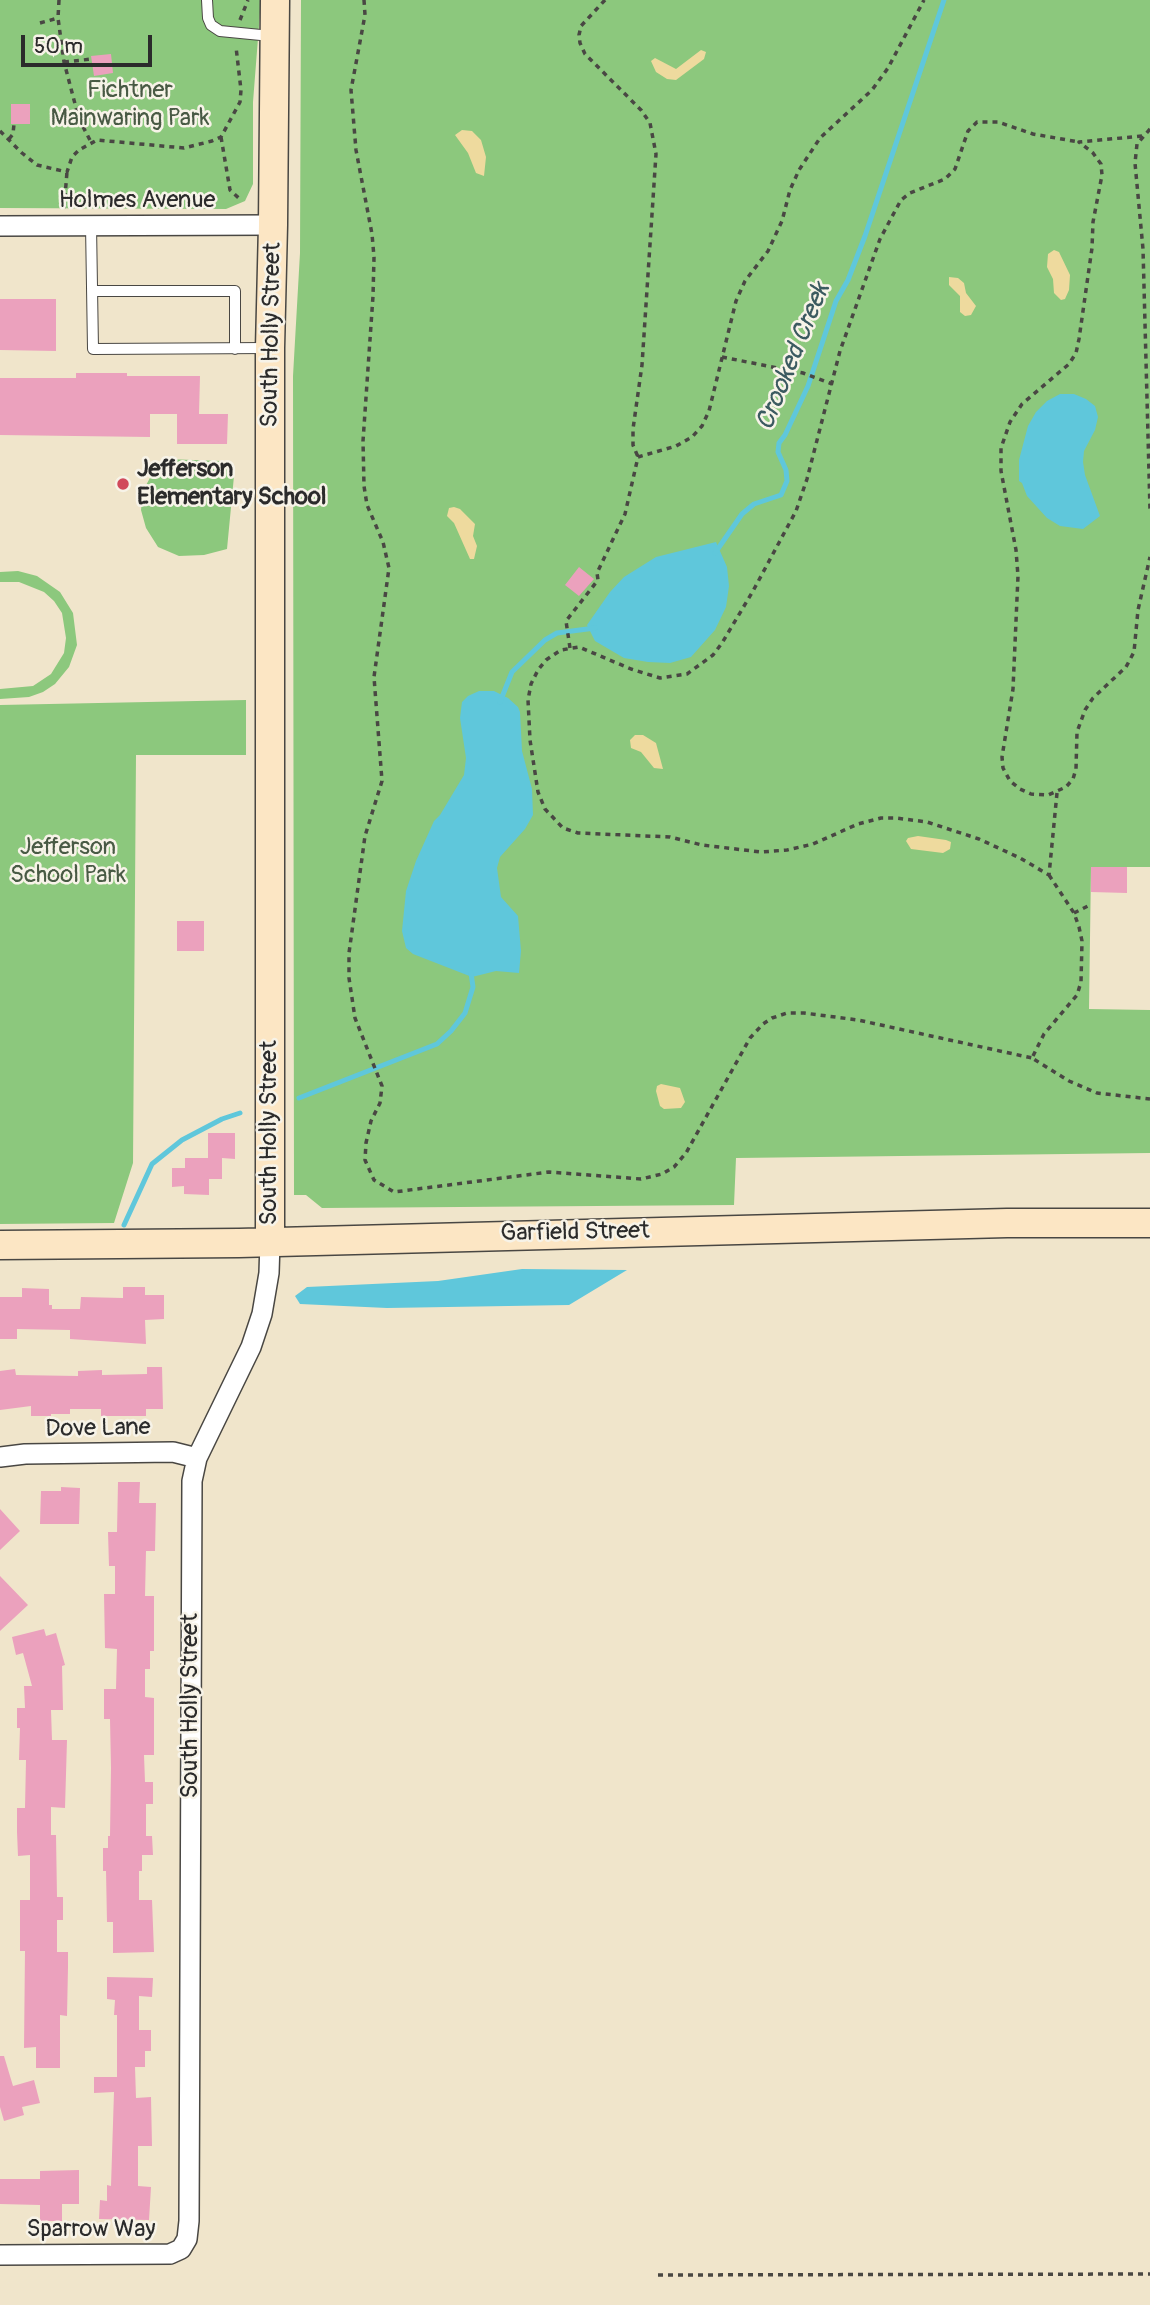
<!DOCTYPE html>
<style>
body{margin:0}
#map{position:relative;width:1150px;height:2305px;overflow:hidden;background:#f0e5cb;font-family:Pangolin,sans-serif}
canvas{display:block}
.scale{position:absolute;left:21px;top:35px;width:131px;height:32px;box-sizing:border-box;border:4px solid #2b2b2b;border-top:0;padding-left:9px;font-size:21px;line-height:24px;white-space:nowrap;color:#2b2b2b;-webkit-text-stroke:5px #f7f3e8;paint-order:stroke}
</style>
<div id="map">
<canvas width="1150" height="2305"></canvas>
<div class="scale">50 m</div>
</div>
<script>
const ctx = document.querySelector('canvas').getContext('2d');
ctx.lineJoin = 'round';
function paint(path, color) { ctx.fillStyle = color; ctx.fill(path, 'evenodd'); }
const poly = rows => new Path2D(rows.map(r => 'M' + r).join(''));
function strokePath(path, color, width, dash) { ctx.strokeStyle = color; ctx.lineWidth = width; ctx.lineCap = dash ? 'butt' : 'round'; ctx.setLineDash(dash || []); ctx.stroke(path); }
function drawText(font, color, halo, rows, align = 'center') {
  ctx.font = font + ' Pangolin,sans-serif'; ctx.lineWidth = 5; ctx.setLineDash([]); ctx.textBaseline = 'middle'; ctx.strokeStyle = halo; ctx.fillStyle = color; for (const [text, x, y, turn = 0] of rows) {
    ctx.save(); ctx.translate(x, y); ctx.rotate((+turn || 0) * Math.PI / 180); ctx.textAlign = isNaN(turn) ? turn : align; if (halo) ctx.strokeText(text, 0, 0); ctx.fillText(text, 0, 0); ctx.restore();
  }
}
paint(poly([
 [0,0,261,0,253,102,253,184,245,201,226,209,0,208],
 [301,0,1150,0,1150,867,1091,867,1089,1009,1150,1010,1150,1153,736,1158,734,1205,322,1208,306,1195,294,1195,293,376,300,253],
 [166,459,221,461,234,476,227,549,204,555,179,556,158,547,146,528,141,510,143,491,152,474],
 [18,571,37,576,60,592,73,613,77,645,69,667,55,684,43,692,29,697,0,699,0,689,33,686,51,674,64,653,66,638,62,613,54,601,44,592,19,582,0,582,0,572],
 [246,700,246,755,136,755,133,1163,114,1223,0,1224,0,705]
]), '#8cc87d');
paint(poly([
 [701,50,706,52,704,59,676,80,667,79,656,72,651,61,655,58,676,69],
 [462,130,472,131,481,140,486,157,484,176,476,173,468,153,455,135],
 [1054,250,1059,252,1070,275,1069,290,1065,299,1061,300,1054,293,1053,279,1047,267,1048,254],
 [949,277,958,278,964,283,966,293,976,306,971,315,965,316,960,312,960,296,949,285],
 [454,507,460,509,475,524,473,536,477,546,474,559,470,559,454,523,447,516,449,508],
 [635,735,643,735,656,743,663,769,654,768,641,752,631,748,630,740],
 [918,836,946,840,951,842,950,849,943,853,911,849,906,841,908,838],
 [661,1084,680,1088,685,1102,681,1108,664,1109,660,1106,656,1091,657,1086]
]), '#eeda9e');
paint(poly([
 [1060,394,1074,394,1086,399,1095,406,1098,417,1095,430,1084,451,1083,462,1085,475,1100,516,1083,529,1060,526,1047,518,1027,496,1022,483,1019,481,1019,460,1028,426,1036,412,1047,401],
 [716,542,727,567,729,586,726,607,715,630,691,657,670,663,648,662,624,658,595,641,587,625,610,592,624,577,656,557],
 [479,691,494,691,508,698,518,707,520,712,522,751,532,789,533,815,525,829,500,857,497,868,501,897,518,916,521,951,519,973,496,971,472,977,413,954,406,948,402,931,406,891,416,861,434,821,440,815,464,775,466,758,460,718,462,702,468,696],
 [522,1269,627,1270,569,1305,387,1308,300,1304,295,1296,307,1287,438,1281]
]), '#5fc7db');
strokePath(poly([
 [715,553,742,514,754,504,781,495,787,481,786,470,778,452,779,443,785,435,808,386,836,301,848,280,865,236,944,0],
 [500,702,512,672,545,640,557,633,595,628],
 [299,1098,437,1044,451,1031,465,1013,473,987,471,973],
 [124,1225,152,1164,182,1140,222,1119,240,1113]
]), '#5fc7db', 5);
paint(poly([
 [111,54,113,73,94,76,91,56],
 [11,104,30,104,30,124,11,124],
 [0,299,56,299,56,351,0,350],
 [76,373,127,373,127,376,200,376,199,414,228,414,227,444,177,444,177,414,150,414,150,437,0,435,0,378,76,378],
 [579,567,594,579,579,596,565,585],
 [1091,867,1127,867,1127,893,1091,892],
 [177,921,204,921,204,951,177,951],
 [208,1133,235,1133,235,1159,222,1158,222,1179,209,1179,209,1195,184,1194,184,1186,172,1187,172,1168,185,1168,185,1158,208,1158],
 [123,1287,145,1287,145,1295,164,1295,164,1319,145,1320,146,1344,70,1339,70,1330,17,1329,17,1339,0,1339,0,1297,22,1297,22,1288,49,1289,49,1305,52,1305,52,1309,80,1309,81,1297,123,1298],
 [147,1367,162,1367,163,1409,146,1409,146,1416,101,1416,101,1409,70,1409,70,1414,51,1414,51,1416,31,1416,31,1406,0,1410,0,1371,15,1369,16,1375,78,1376,78,1371,102,1370,102,1375,147,1374],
 [118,1482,140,1482,139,1503,156,1503,155,1551,146,1551,145,1596,154,1596,154,1651,150,1651,150,1669,145,1669,145,1697,154,1698,154,1755,144,1755,145,1782,153,1782,153,1804,146,1804,146,1836,152,1836,153,1855,142,1855,142,1871,139,1871,139,1900,152,1900,154,1952,113,1953,113,1922,107,1922,106,1871,103,1871,103,1848,108,1848,108,1836,110,1836,111,1768,110,1719,104,1719,104,1689,116,1689,117,1649,105,1648,104,1594,115,1594,115,1566,109,1566,108,1532,117,1532],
 [61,1487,80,1488,79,1524,40,1524,41,1491,61,1491],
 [0,1509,20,1531,0,1550],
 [0,1576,28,1605,0,1631],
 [44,1629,46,1636,56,1633,65,1665,62,1666,63,1710,51,1710,52,1740,67,1740,65,1808,51,1807,51,1835,56,1835,57,1897,63,1897,63,1920,57,1920,57,1952,68,1952,68,1967,67,2016,60,2015,60,2068,36,2068,36,2047,24,2048,25,1951,20,1951,20,1900,30,1900,30,1855,18,1856,17,1832,17,1808,25,1808,26,1760,19,1760,20,1728,17,1728,17,1708,25,1708,24,1686,32,1686,23,1653,16,1655,12,1637],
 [107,1977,153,1978,152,1997,139,1996,139,2030,151,2030,151,2051,145,2051,145,2067,135,2067,136,2098,151,2097,152,2146,138,2146,138,2186,151,2187,149,2220,99,2219,100,2200,107,2201,107,2185,111,2186,114,2092,94,2093,94,2077,117,2077,117,2015,114,2015,115,2000,107,1999],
 [0,2056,4,2056,13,2086,34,2080,40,2103,22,2107,24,2115,4,2121,0,2107],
 [79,2170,79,2204,62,2204,62,2221,40,2221,40,2205,0,2204,0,2179,40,2179,40,2171]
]), '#eba1bd');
const lane = poly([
 [207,0,208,18,211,25,220,31,271,36],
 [91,225,93,349,269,348],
 [92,291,235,291,235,349]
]);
const street = poly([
 [0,226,273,225],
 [0,1457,25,1454,173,1452,197,1458],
 [0,2255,170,2254,181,2249,187,2239,189,2221,192,1481,197,1458,251,1347,262,1314,269,1273,270,1242]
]);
const secondary = poly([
 [270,1242,270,348,273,225,275,0],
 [0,1245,239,1243,1007,1223,1150,1223]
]);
strokePath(lane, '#494743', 12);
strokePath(street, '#494743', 22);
strokePath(secondary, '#494743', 31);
strokePath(poly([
 [59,0,58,18,64,62,79,119,91,142],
 [364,0,365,15,351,90,356,150,372,234,374,257,373,296,363,441,364,486,367,505,383,542,389,568,374,677,382,781,365,836,349,953,349,978,355,1018,382,1086,380,1103,371,1121,366,1143,365,1160,374,1180,394,1192,549,1172,641,1179,662,1174,674,1167,686,1153,750,1038,763,1024,772,1018,787,1013,804,1013,858,1020,1032,1058],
 [605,0,581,26,579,35,580,43,585,54,641,110,650,123,656,154,642,365,633,429,633,445,638,457],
 [240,20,248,0],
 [40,23,58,18],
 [64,62,92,59],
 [1150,129,1137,144,1135,163,1143,249,1150,510],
 [0,131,22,153,37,165,67,172,72,157,79,150,97,140,184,148,212,141,221,137,240,102,241,90,236,47],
 [1142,136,1079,142,1093,153,1101,164,1102,175,1093,222,1092,248,1079,339,1076,353,1069,364,1022,404,1010,422,1001,448,1001,471,1016,550,1018,576,1013,689,1002,757,1003,768,1010,781,1020,789,1031,794,1048,795,1066,787,1073,779,1076,769,1077,732,1085,710,1093,698,1126,667,1134,652,1138,610,1150,557],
 [221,137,230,190,242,201],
 [9,139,13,134,14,124],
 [64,208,67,172],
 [722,357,803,373,832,384],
 [570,648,566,621,598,580,597,573,625,514,638,457,676,446,692,437,702,426,709,411,736,301,745,281,768,251,782,221,790,190,799,170,820,138,872,90,888,68,924,0],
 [1057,793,1049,875,1020,858,979,839,927,822,896,818,881,818,858,824,813,844,787,850,761,852,702,845,670,837,578,833,563,828,545,809,538,792,530,740,528,700,531,684,538,670,546,660,561,650,579,647,631,669,660,678,687,674,713,655,722,643,753,591,796,511,807,479,840,351,880,239,901,200,910,193,945,179,955,169,968,131,977,122,998,122,1033,134,1079,142],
 [1049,875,1074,913,1079,927,1082,941,1081,982,1077,995,1044,1034,1032,1058,1069,1081,1097,1093,1150,1099],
 [1074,913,1090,905],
 [658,2275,1150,2274]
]), '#494743', 3.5, [5, 5]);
strokePath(lane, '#fff', 10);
strokePath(street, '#fff', 19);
strokePath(secondary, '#fce6c4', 28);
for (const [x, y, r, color] of [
 [123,484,7,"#d1495b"]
]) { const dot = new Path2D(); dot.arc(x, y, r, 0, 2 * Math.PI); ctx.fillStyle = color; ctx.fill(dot); strokePath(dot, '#f7f3e8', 2.5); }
drawText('24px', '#485a44', '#f7f3e8', [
 ["Fichtner",130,91],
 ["Mainwaring Park",130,119],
 ["Jefferson",68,848],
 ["School Park",68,876]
]);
drawText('24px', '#2b2b2b', '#f7f3e8', [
 ["Holmes Avenue",137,201],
 ["South Holly Street",272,335,-89],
 ["South Holly Street",270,1133,-90],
 ["Garfield Street",575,1233,-1],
 ["Dove Lane",98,1429,-1],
 ["South Holly Street",191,1706,-90],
 ["Sparrow Way",91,2230]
]);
drawText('bold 24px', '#2b2b2b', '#f7f3e8', [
 ["Jefferson",137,470],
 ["Elementary School",137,498]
], 'left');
drawText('italic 26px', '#3b5a60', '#f7f3e8', [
 ["Crooked Creek",794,357,-68]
]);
</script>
